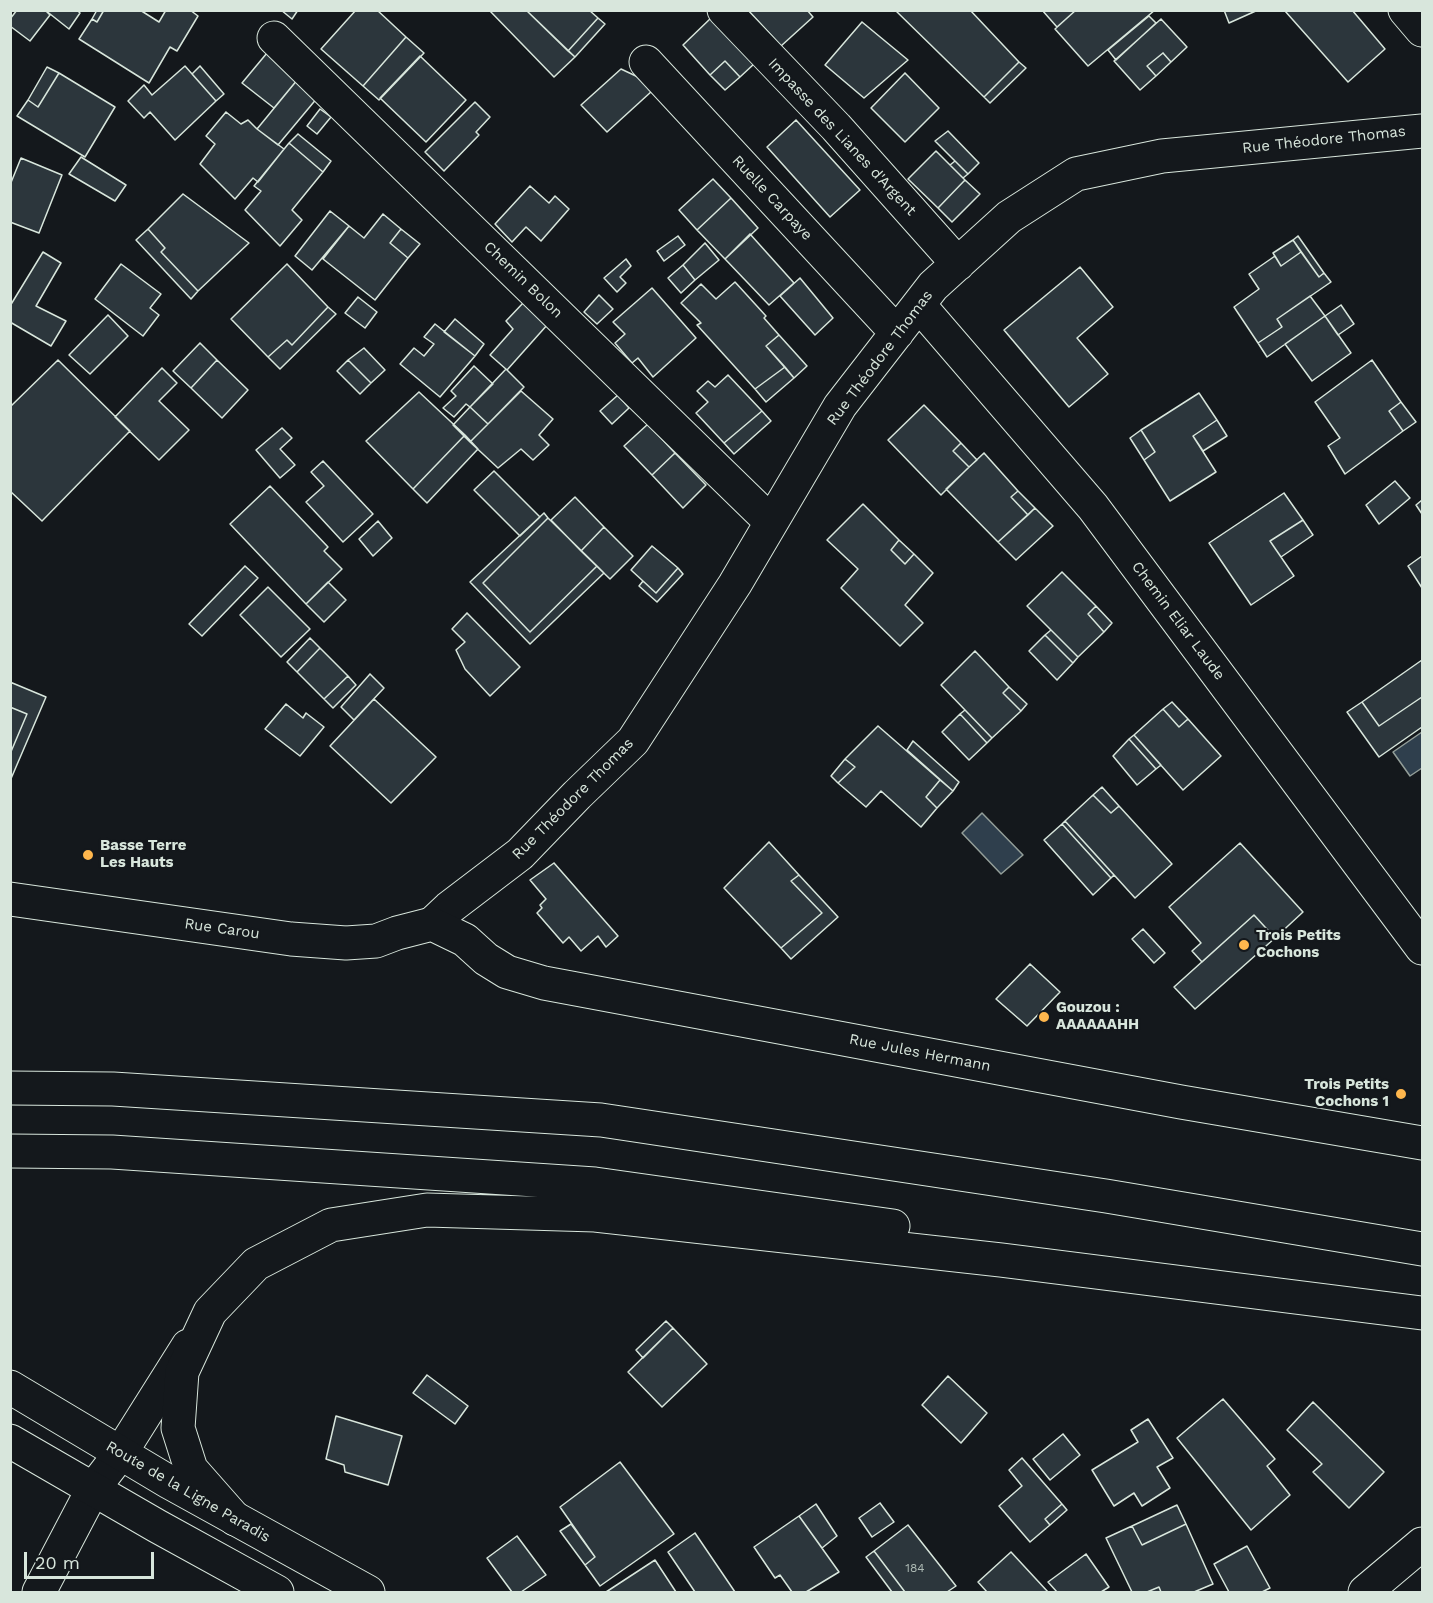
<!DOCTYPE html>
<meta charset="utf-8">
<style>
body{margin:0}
#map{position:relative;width:1433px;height:1603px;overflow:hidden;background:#14181c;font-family:"Work Sans",sans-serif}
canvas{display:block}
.frame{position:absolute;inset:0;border:12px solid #d8e6dc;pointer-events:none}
.scale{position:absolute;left:24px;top:1552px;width:130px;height:27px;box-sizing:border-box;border:3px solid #d8e6dc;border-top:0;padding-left:8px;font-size:18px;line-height:21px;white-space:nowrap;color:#d8e6dc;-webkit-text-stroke:4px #14181c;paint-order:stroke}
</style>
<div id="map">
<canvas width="1433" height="1603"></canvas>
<div class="frame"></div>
<div class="scale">20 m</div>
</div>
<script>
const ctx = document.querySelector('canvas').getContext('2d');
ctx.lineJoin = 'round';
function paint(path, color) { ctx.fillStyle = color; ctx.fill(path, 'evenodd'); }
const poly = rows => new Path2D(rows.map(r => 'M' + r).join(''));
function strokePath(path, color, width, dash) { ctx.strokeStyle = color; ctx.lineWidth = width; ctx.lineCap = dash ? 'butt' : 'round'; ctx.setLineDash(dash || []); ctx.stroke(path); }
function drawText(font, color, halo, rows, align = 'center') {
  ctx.font = font + ' "Work Sans",sans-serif'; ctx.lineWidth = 4.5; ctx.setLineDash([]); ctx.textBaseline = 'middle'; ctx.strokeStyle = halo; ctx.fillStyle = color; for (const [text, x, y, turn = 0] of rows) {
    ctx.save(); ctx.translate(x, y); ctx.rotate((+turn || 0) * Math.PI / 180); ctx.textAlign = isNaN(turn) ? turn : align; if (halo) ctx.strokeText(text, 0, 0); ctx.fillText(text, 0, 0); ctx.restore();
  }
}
const water = poly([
 [1422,732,1422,768,1410,776,1393,752,1422,732],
 [982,813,1023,855,1001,874,962,833,982,813]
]);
paint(water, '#2f3f4d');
strokePath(water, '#939e99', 1.5);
const building = poly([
 [17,10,45,10,50,15,30,41,10,26,10,19,17,10],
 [45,10,77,10,80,13,69,29,45,10],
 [97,10,104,10,97,22,92,19,97,10],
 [104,10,140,10,159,22,166,10,190,10,198,16,177,51,170,47,149,83,79,39,92,19,97,22,104,10],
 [281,10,298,10,292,19,281,10],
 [356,10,377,10,406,37,363,86,321,49,356,10],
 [489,10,526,10,575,57,554,77,489,10],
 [526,10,589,10,598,18,568,51,526,10],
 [748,10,807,10,813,17,781,46,748,10],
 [895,10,970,10,1019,62,984,97,895,10],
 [1042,10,1076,10,1057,27,1042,10],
 [1076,10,1155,10,1088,66,1055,29,1076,10],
 [1224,10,1258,10,1229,23,1224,10],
 [1286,10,1352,10,1385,49,1348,82,1285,11,1286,10],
 [1149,16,1156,23,1116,60,1108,50,1149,16],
 [712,17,755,63,740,77,725,61,710,75,683,45,712,17],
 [598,18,605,24,575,57,568,51,598,18],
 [1161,19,1187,47,1171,62,1163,53,1147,66,1156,76,1140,90,1114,61,1161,19],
 [862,22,908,60,864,98,825,65,862,22],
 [406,37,424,53,379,100,363,86,406,37],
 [267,53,298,79,274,108,242,83,267,53],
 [1163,53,1171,62,1156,76,1147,66,1163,53],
 [420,56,466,100,426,142,380,98,420,56],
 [725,61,740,77,725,90,710,75,725,61],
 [1019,62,1026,68,990,103,984,97,1019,62],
 [185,66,216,101,175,140,150,112,144,118,128,101,144,85,152,95,185,66],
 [200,66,224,94,216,101,192,74,200,66],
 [47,67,59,73,38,107,28,100,47,67],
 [621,69,638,77,652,91,607,132,581,105,621,69],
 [59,73,115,107,85,157,17,116,28,100,38,107,59,73],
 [905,73,939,108,905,142,871,108,905,73],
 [298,79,318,97,278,145,257,129,298,79],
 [475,102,490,117,476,132,479,135,444,171,425,152,475,102],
 [320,109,331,117,317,134,307,126,320,109],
 [226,112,241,124,248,120,257,129,284,149,258,182,253,178,235,199,200,164,215,144,206,136,226,112],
 [796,120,860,190,830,217,767,147,796,120],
 [948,131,979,163,968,174,935,141,948,131],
 [298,134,331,161,323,172,289,143,298,134],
 [289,143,323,172,292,210,302,220,280,246,245,210,261,191,254,186,289,143],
 [936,151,965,180,938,208,908,179,936,151],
 [81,157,126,185,115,201,69,174,81,157],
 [21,158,62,175,39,233,10,222,10,185,21,158],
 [955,161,968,174,963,178,950,165,955,161],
 [713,179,731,198,697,230,679,210,713,179],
 [965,180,980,194,952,222,938,208,965,180],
 [530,186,549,203,555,196,569,209,541,241,526,227,512,242,495,224,530,186],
 [183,194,249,243,198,291,161,252,165,248,148,229,183,194],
 [731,198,758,228,725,259,697,230,731,198],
 [330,211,349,226,312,270,295,256,330,211],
 [383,214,401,229,390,243,408,258,375,300,323,259,349,226,364,238,383,214],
 [148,229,165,248,161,252,198,291,191,299,136,240,148,229],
 [401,229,420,244,408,258,390,243,401,229],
 [750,234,794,283,769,305,725,259,750,234],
 [678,236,685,245,664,261,657,251,678,236],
 [1298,236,1324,273,1319,277,1293,240,1298,236],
 [1293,240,1301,252,1281,266,1273,253,1293,240],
 [705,243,719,260,695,280,683,265,705,243],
 [43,252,61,263,36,306,66,321,51,346,10,322,10,306,43,252],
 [1301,252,1319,277,1324,273,1331,282,1277,319,1282,327,1258,343,1234,307,1259,289,1249,274,1275,256,1281,266,1301,252],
 [626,259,631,266,620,277,626,283,617,292,604,278,626,259],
 [121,264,161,294,150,308,159,315,143,336,95,299,121,264],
 [287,264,328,307,292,345,287,340,268,357,231,319,287,264],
 [683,265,695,280,681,293,668,278,683,265],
 [1080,267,1113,307,1077,338,1108,374,1069,407,1004,330,1080,267],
 [800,278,833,318,815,335,780,296,800,278],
 [735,282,766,316,764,318,779,335,766,346,785,367,755,389,697,325,701,323,681,303,701,284,716,299,735,282],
 [652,288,696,338,653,377,638,358,632,363,615,343,625,334,613,322,652,288],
 [599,295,613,309,597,324,584,312,599,295],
 [1310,296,1325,316,1267,357,1258,343,1282,327,1277,319,1310,296],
 [358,297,377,312,365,328,345,313,358,297],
 [524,302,548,324,507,370,490,355,513,329,506,321,524,302],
 [1341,305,1354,324,1338,335,1325,316,1341,305],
 [328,307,336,314,280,369,268,357,287,340,292,345,328,307],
 [108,315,128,336,90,374,69,355,108,315],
 [1325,316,1351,353,1312,381,1285,344,1325,316],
 [455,319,484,344,475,356,444,332,455,319],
 [435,324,475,356,440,397,400,364,414,348,424,356,434,344,424,337,435,324],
 [779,335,807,366,794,378,766,346,779,335],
 [200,343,217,360,191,388,173,371,200,343],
 [364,348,385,370,371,383,348,360,364,348],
 [58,360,130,431,42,521,10,491,10,407,58,360],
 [217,360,248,390,222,418,191,388,217,360],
 [348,360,371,383,360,394,337,371,348,360],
 [1372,360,1401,402,1389,411,1403,431,1345,474,1328,446,1340,438,1315,402,1372,360],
 [474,366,493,384,470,407,466,404,454,417,443,408,456,396,451,391,474,366],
 [785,367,794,378,766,402,755,389,785,367],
 [162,368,177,383,159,401,189,430,159,460,115,417,162,368],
 [506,369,524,387,488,424,470,407,506,369],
 [728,375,762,411,724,443,696,413,708,402,697,391,708,381,715,387,728,375],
 [521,391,553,419,539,435,549,445,533,460,521,449,498,468,470,442,521,391],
 [419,392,465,435,413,489,366,441,419,392],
 [1199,393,1217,420,1193,436,1216,472,1170,501,1144,460,1155,452,1141,430,1199,393],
 [618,395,629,408,612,424,600,411,618,395],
 [1401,402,1416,422,1403,431,1389,411,1401,402],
 [924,405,961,443,953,451,969,467,941,495,888,440,924,405],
 [470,407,488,424,470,442,453,425,470,407],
 [762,411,771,421,734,454,724,443,762,411],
 [1217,420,1227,436,1203,451,1193,436,1217,420],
 [648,424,675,453,652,475,624,446,648,424],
 [282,428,292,438,280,449,295,465,280,478,256,450,282,428],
 [1141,430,1155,452,1144,460,1130,438,1141,430],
 [465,435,478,449,427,503,413,489,465,435],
 [961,443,977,460,969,467,953,451,961,443],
 [675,453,706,485,683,508,652,475,675,453],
 [984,453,1018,491,1011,497,1028,515,998,542,946,489,984,453],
 [323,461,373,514,343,542,306,502,324,486,311,472,323,461],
 [494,471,540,517,520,536,474,490,494,471],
 [1395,481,1410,498,1379,524,1366,505,1395,481],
 [270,486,328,547,324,551,342,569,306,604,230,524,270,486],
 [1018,491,1035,508,1028,515,1011,497,1018,491],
 [1284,493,1303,520,1270,541,1294,576,1251,605,1209,543,1284,493],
 [575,497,604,527,581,551,551,520,575,497],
 [1422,500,1422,514,1416,505,1422,500],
 [863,504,899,540,891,550,905,564,914,554,933,573,905,605,923,623,900,646,841,588,858,569,827,540,863,504],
 [1035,508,1053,526,1016,560,998,542,1035,508],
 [544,513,548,518,483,583,530,632,597,566,604,573,530,644,470,582,544,513],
 [548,518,597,566,530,632,483,583,548,518],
 [1303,520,1313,535,1281,557,1270,541,1303,520],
 [378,521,392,538,373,556,359,539,378,521],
 [604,527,633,556,610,579,581,551,604,527],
 [899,540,914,554,905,564,891,550,899,540],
 [652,546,678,568,656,593,631,570,652,546],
 [1422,556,1422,588,1408,566,1422,556],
 [245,566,258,578,202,636,189,624,245,566],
 [678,568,683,574,657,602,639,586,643,581,656,593,678,568],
 [1062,572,1096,606,1088,614,1104,632,1078,657,1027,606,1062,572],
 [328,582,346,600,324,622,306,604,328,582],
 [268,587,310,629,281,657,240,615,268,587],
 [1096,606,1112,623,1104,632,1088,614,1096,606],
 [467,613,520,667,490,696,465,669,456,650,465,642,452,629,467,613],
 [1051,630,1078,657,1073,663,1045,635,1051,630],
 [1045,635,1073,663,1057,680,1029,651,1045,635],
 [310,638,320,648,297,672,287,662,310,638],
 [320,648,348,676,324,699,297,672,320,648],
 [975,651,1009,687,1003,693,1021,711,992,738,941,685,975,651],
 [1422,660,1422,697,1379,726,1362,702,1422,660],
 [370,674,384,688,354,720,341,707,370,674],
 [348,676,356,685,333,708,324,699,348,676],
 [10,682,46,697,10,781,10,754,27,714,10,707,10,682],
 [1009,687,1027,704,1021,711,1003,693,1009,687],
 [1422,697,1422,727,1379,757,1347,712,1362,702,1379,726,1422,697],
 [374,699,436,757,391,803,330,746,374,699],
 [1172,702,1188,719,1179,727,1163,709,1172,702],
 [286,704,303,718,306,713,324,727,300,756,265,729,286,704],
 [10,707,27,714,10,754,10,707],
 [1163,709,1179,727,1188,719,1221,756,1183,790,1134,735,1163,709],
 [965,710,992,738,987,743,960,714,965,710],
 [960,714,987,743,969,760,942,732,960,714],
 [878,726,940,780,926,797,937,808,921,827,881,791,866,807,838,783,855,767,845,759,878,726],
 [1134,735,1161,765,1156,769,1129,739,1134,735],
 [1129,739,1156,769,1137,785,1113,756,1129,739],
 [913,741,959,782,953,791,907,750,913,741],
 [845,759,855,767,838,783,831,776,845,759],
 [940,780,953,791,937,808,926,797,940,780],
 [1102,787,1119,806,1111,813,1093,795,1102,787],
 [1093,795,1111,813,1119,806,1172,864,1135,898,1065,821,1093,795],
 [1065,821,1114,875,1111,878,1062,824,1065,821],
 [1062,824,1111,878,1093,895,1044,840,1062,824],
 [769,842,799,875,791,881,822,913,781,948,724,888,769,842],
 [1240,843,1303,912,1275,938,1254,915,1202,962,1192,951,1201,943,1169,907,1240,843],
 [554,863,618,936,606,947,598,936,581,951,569,937,563,943,537,913,542,908,540,905,546,899,530,880,554,863],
 [799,875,838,917,791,959,781,948,822,913,791,881,799,875],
 [1254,915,1275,938,1195,1009,1174,987,1254,915],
 [1143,929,1165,953,1154,963,1132,939,1143,929],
 [1030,964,1060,992,1027,1026,996,999,1030,964],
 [666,1321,673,1328,643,1358,636,1350,666,1321],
 [673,1328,707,1364,662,1407,628,1372,673,1328],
 [427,1375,468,1406,455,1424,413,1393,427,1375],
 [948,1376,987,1413,961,1443,922,1405,948,1376],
 [1223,1399,1275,1459,1267,1466,1290,1495,1251,1530,1177,1438,1223,1399],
 [1313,1402,1384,1472,1349,1508,1313,1472,1322,1464,1287,1430,1313,1402],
 [336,1416,402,1436,388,1485,345,1472,344,1465,326,1459,336,1416],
 [1148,1419,1173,1458,1157,1467,1170,1488,1142,1506,1134,1493,1114,1506,1092,1470,1138,1442,1131,1430,1148,1419],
 [1063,1434,1080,1455,1050,1480,1033,1459,1063,1434],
 [1022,1458,1062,1504,1045,1519,1050,1525,1030,1542,999,1506,1022,1486,1009,1470,1022,1458],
 [620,1462,674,1534,600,1586,585,1565,595,1557,560,1507,620,1462],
 [880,1503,894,1522,872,1537,859,1518,880,1503],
 [816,1504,837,1536,822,1548,799,1516,816,1504],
 [1062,1504,1067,1510,1050,1525,1045,1519,1062,1504],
 [1177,1505,1186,1524,1142,1545,1132,1526,1177,1505],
 [799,1516,839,1572,806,1592,792,1592,780,1575,775,1578,754,1547,799,1516],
 [571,1524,595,1557,585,1565,560,1531,571,1524],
 [1186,1524,1213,1584,1194,1592,1161,1592,1159,1587,1147,1592,1132,1592,1106,1538,1132,1526,1142,1545,1186,1524],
 [908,1525,956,1586,947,1592,905,1592,874,1551,908,1525],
 [695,1533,735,1592,695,1592,668,1552,695,1533],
 [517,1536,546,1575,521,1592,512,1592,487,1558,517,1536],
 [1247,1546,1270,1588,1262,1592,1229,1592,1214,1564,1247,1546],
 [874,1551,905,1592,892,1592,866,1557,874,1551],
 [1011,1552,1048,1592,987,1592,978,1582,1011,1552],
 [1086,1554,1109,1587,1101,1592,1057,1592,1048,1582,1086,1554],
 [655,1560,676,1592,606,1592,655,1560],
 [1159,1587,1161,1592,1147,1592,1159,1587]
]);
paint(building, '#2c363c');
strokePath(building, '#d8e6dc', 1.5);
const minor = poly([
 [724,10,836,127,958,264],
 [1405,10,1422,30],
 [274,38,771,522],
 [646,62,897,333],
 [919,305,1093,507,1422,948],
 [432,924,449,908,520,854,577,795,633,741,735,584,840,406,933,286,1009,217,1076,174,1162,156,1422,131],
 [39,1592,93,1489,120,1454,188,1346],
 [1365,1592,1422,1544]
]);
const tertiary = poly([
 [10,899,291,939,346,943,376,941,397,933,432,924,465,940,486,959,507,972,544,983,1181,1102,1422,1143]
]);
const secondary = poly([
 [10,1387,169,1482,368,1592],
 [10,1441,157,1526,277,1592]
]);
const trunk = poly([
 [10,1088,113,1089,601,1120,1106,1196,1422,1249],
 [10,1151,112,1152,595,1184,893,1226],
 [235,1519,191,1469,178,1428,182,1372,210,1312,256,1264,331,1225,427,1210,595,1215,1001,1260,1422,1313]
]);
strokePath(minor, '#d8e6dc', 35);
strokePath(tertiary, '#d8e6dc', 35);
strokePath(secondary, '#d8e6dc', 35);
strokePath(trunk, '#d8e6dc', 35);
strokePath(minor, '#14181c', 33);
strokePath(tertiary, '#14181c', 33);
strokePath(secondary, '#14181c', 33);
strokePath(trunk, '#14181c', 33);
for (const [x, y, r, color] of [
 [88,855,6,"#ffb74d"],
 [1244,945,6,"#ffb74d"],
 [1044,1017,6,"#ffb74d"],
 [1401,1094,6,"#ffb74d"]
]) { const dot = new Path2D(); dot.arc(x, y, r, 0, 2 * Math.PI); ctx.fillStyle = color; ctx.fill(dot); strokePath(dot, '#14181c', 2); }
drawText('12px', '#adbab4', null, [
 ["184",915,1568]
]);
drawText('15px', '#d8e6dc', '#14181c', [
 ["Impasse des Lianes d'Argent",842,137,47],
 ["Rue Théodore Thomas",1324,140,-6],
 ["Ruelle Carpaye",772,198,47],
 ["Chemin Bolon",523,280,44],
 ["Rue Théodore Thomas",880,358,-53],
 ["Chemin Eliar Laude",1178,621,53],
 ["Rue Théodore Thomas",573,799,-45],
 ["Rue Carou",222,929,8],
 ["Rue Jules Hermann",920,1053,11],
 ["Route de la Ligne Paradis",188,1492,30]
]);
drawText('bold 15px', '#d8e6dc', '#14181c', [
 ["Basse Terre",100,846],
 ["Les Hauts",100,863],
 ["Trois Petits",1256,936],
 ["Cochons",1256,953],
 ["Gouzou :",1056,1008],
 ["AAAAAAHH",1056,1025],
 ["Trois Petits",1389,1085,"right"],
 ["Cochons 1",1389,1102,"right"]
], 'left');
</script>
